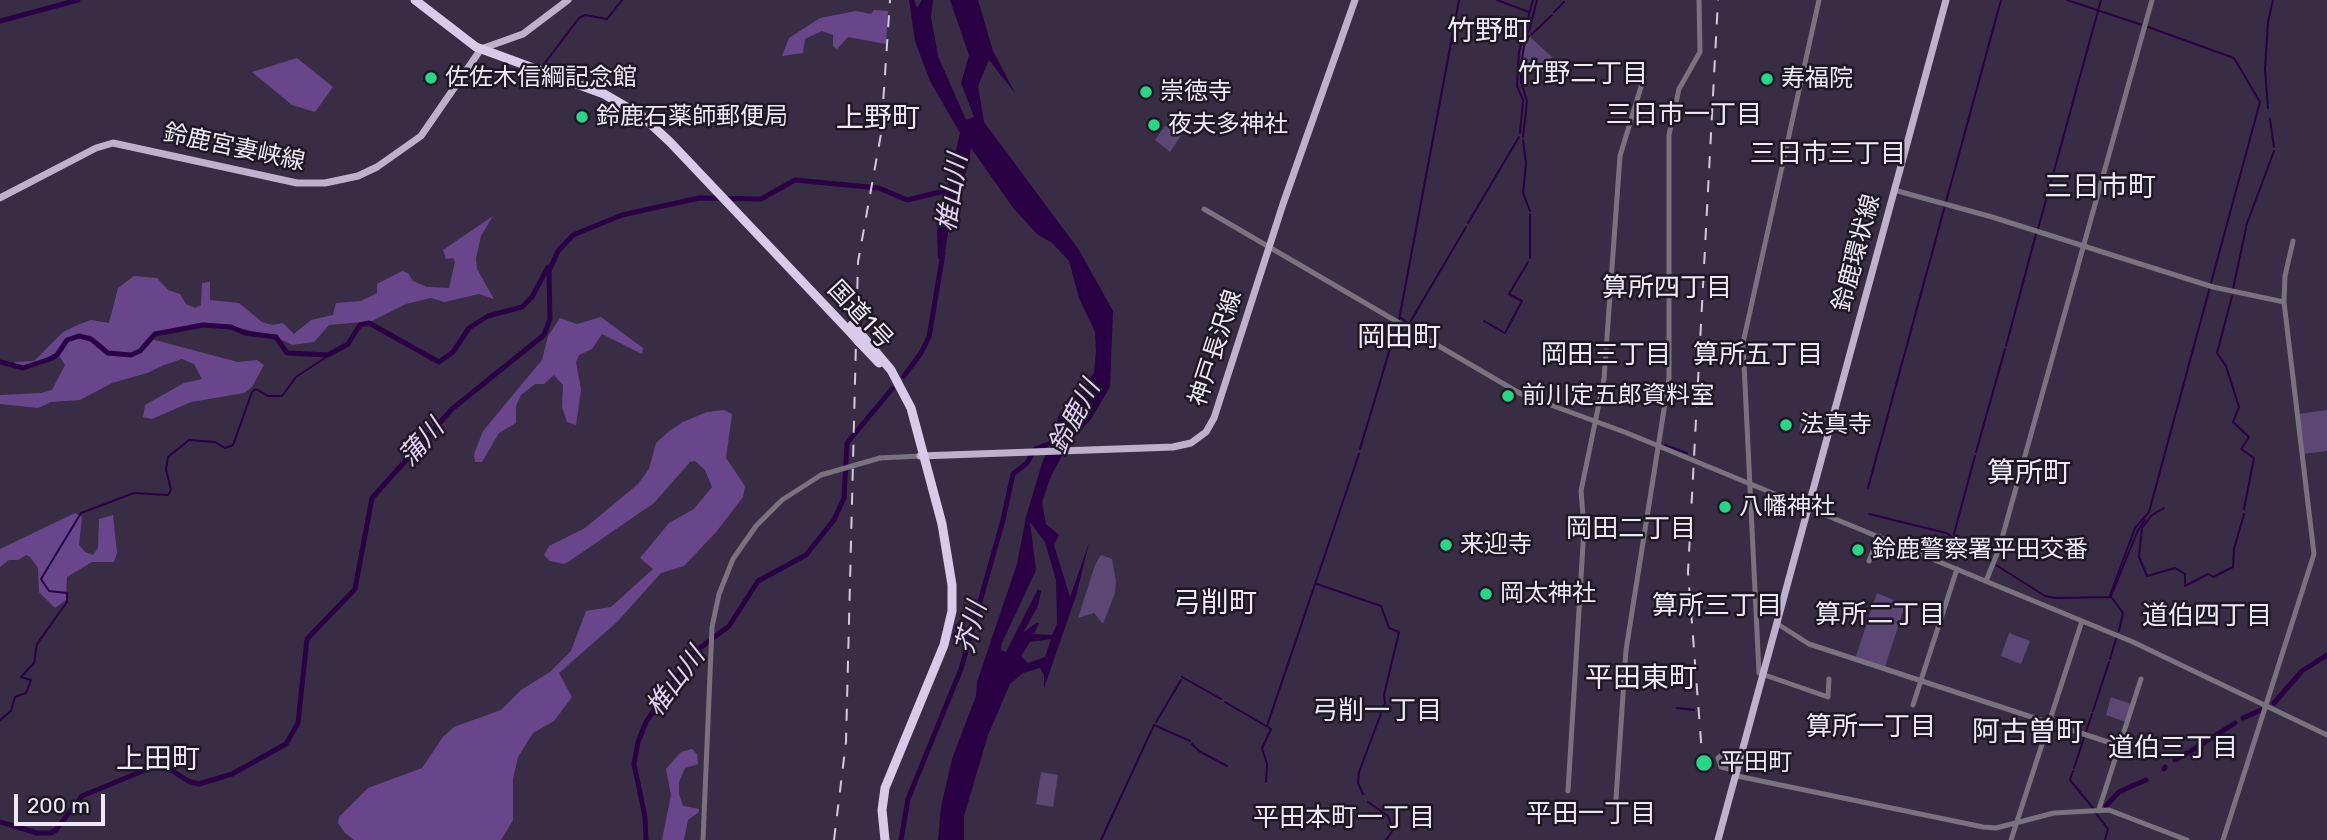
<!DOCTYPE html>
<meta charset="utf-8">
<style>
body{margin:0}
#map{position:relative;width:2327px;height:840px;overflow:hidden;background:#392d45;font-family:Rubik,sans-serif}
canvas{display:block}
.scale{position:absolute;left:14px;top:794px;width:91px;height:32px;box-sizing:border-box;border:4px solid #efe8f8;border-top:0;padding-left:9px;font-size:21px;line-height:24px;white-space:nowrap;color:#efe8f8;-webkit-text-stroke:5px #1d1823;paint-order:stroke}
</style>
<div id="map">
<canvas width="2327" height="840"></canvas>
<div class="scale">200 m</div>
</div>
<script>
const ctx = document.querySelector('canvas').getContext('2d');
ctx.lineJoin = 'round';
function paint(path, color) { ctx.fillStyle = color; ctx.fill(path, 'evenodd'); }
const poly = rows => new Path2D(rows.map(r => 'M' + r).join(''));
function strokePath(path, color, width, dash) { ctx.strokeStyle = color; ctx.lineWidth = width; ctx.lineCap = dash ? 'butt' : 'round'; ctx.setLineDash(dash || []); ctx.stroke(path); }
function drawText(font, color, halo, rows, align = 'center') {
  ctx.font = font + ' Rubik,"Noto Sans JP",sans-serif'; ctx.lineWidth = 5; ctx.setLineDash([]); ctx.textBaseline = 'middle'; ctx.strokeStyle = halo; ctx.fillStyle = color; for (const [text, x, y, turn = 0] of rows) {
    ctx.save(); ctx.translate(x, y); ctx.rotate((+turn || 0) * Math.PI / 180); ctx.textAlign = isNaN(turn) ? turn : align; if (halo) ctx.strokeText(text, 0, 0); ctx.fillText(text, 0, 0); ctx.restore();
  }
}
paint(poly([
 [1529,36,1552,57,1544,71,1536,73,1520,63,1522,47],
 [1168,122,1182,134,1170,152,1155,140],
 [1802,409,1826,417,1825,421,1813,425,1814,431,1799,433],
 [2327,410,2327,451,2302,454,2298,414],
 [1101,555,1112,559,1116,581,1115,593,1103,624,1094,613,1078,618,1095,565],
 [1877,593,1905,605,1885,667,1855,659],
 [2009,633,2030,641,2021,664,2001,656],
 [2111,697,2131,704,2126,722,2106,715],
 [1041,772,1058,775,1053,807,1036,804]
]), '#5c4673');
paint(poly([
 [874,10,888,11,886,44,848,37,837,49,833,46,833,35,822,31,805,39,803,53,782,56,789,38,820,18,856,11,871,14],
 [297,58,333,87,315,112,292,105,252,72],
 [493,216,481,236,476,258,477,269,494,299,479,294,444,302,431,298,406,304,372,321,329,325,314,342,292,345,276,337,227,325,190,326,147,338,238,362,257,360,264,365,252,387,244,393,191,402,152,419,143,417,145,405,184,383,202,379,194,364,182,359,164,365,147,373,112,383,80,400,51,402,38,408,0,404,0,395,41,393,52,390,65,365,60,357,25,367,13,365,15,362,34,361,63,332,80,324,91,320,109,323,118,288,134,276,157,278,168,290,180,294,186,304,195,308,201,305,202,283,210,282,210,300,239,303,262,322,272,325,283,323,294,334,311,320,333,315,336,303,361,301,377,293,377,284,402,271,408,273,413,281,427,287,449,288,455,262,453,258,446,259,443,250],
 [601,317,643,348,642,354,602,334,592,349,579,355,576,362,581,390,576,425,567,422,562,407,563,385,554,375,544,384,535,384,521,395,516,406,516,423,499,433,482,462,475,462,474,454,483,431,542,360,548,336,560,318,577,324],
 [724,410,732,414,726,458,745,486,743,497,717,531,684,566,661,573,617,622,559,673,572,697,554,721,533,733,518,757,513,779,513,820,501,840,354,840,345,833,338,823,339,817,368,788,422,768,443,737,454,727,501,710,521,690,550,672,571,651,586,611,611,607,653,569,640,558,669,523,694,509,712,487,705,470,695,461,690,462,654,503,571,560,564,564,550,561,544,555,549,546,585,528,638,484,649,469,656,443,668,432,683,422,707,412],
 [75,513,82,517,79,545,85,552,93,555,98,548,99,519,113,515,117,553,114,562,92,562,67,577,66,600,55,608,39,592,38,568,30,557,26,555,18,560,9,560,0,567,0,549],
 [692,749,697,754,698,764,685,768,679,782,679,794,683,806,699,809,699,812,688,820,684,840,662,840,671,795,666,769,681,752]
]), '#69468b');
paint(poly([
 [909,0,914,0,917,8,922,0,933,0,931,17,938,56,966,120,974,117,961,83,969,55,950,0,978,0,993,51,1015,93,989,60,978,86,984,122,1079,250,1113,311,1110,387,1091,419,1069,443,1051,476,1042,502,1046,524,1059,535,1054,545,1070,597,1089,543,1076,596,1044,688,1044,675,1040,668,1023,673,1010,684,988,735,964,816,964,840,938,840,941,807,952,759,976,696,977,682,1017,564,1026,517,1043,460,1053,443,1058,417,1068,400,1084,391,1094,372,1096,351,1095,332,1079,298,1069,261,1052,243,1037,234,1014,209,971,148,968,166,951,214,944,259,938,259,937,231,960,133,930,81,915,41],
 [1030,522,1045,542,1056,580,1057,624,1052,635,1034,634,1039,623,1036,623,1023,633,1038,606,1041,591,1038,589,1006,652,1001,650,1002,643,1036,570],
 [1051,639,1045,657,1028,663,1021,656,1030,642]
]), '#290144');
strokePath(poly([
 [1497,0,1529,12],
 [2067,0,2142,25],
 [1554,12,1564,2],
 [1529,31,1537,0],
 [1532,34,1552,15],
 [541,68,579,18,585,15,607,19,622,0],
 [2268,108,2265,69,2268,22,2273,0],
 [2270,119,2274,147],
 [1520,133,1523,100,1517,86,1519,52,1533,0],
 [1523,137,1527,101,1521,82,1521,66,1524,46,1529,36],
 [1523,140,1526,163,1523,193,1530,211],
 [1468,223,1519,137],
 [2246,226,2274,151],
 [2038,229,2101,0],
 [1530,258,1530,214],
 [2233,289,2246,228],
 [2232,296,2217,353,2226,366,2239,407,2233,422,2249,437,2241,449,2254,458,2244,509],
 [1400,317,1409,324,1466,227],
 [1399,320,1459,0],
 [1484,321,1505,333,1522,301,1509,294,1528,262],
 [2006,346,2036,234],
 [1665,445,1687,453],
 [1360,449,1397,325],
 [1976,452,2005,349],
 [1868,488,2001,0],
 [2164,508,2152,515,2142,528,2139,557,2147,576,2175,568,2185,574,2185,586,2208,574,2213,577,2233,567,2234,549,2244,514],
 [1869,514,1946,533,1991,561],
 [1954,534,1975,456],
 [1996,565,2045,596,2055,598,2111,597],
 [1317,584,1381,606,1389,628,1399,632,1384,695,1385,703,1359,772,1358,783,1363,794],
 [2110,595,2135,528,2149,512,2260,102,2234,58,2148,27],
 [2111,596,2138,530,2145,520],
 [2112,598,2123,613,2119,631],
 [2110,659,2116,639],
 [1182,677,1221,699],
 [1225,702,1266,726],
 [1677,708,1694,710],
 [2093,711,2109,662],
 [0,720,11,711,15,697,26,693,31,680,21,677,34,663,37,644,67,602,67,593,49,591,41,579,81,513,134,493,168,495,171,490,166,469,168,457,189,440,215,442,225,448,233,445,252,392,256,389,268,396,282,396,296,377,331,354],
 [1156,722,1181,680],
 [2086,732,2092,714],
 [1192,744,1199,751,1227,766],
 [2074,768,2084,738],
 [2073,771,2070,780,2093,808],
 [1266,782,1267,764,1262,748,1271,729,1267,726,1359,454],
 [1368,802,1388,816,1393,830,1386,840],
 [2095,812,2108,829,2105,840],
 [1101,840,1154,725,1190,741]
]), '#290144', 2);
strokePath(poly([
 [0,21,78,0],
 [0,362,23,368,50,359,57,355,67,340,79,336,91,339,108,353,131,355,140,351,155,334,203,325,231,327,245,333,276,337,287,353,328,355,348,344,360,325,369,323,439,362,453,352,469,328,488,316,522,307,532,297,548,267],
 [904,376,921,353,929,337,943,253],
 [2274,703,2302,671,2327,655],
 [2243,718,2261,710],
 [2191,751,2235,723],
 [2175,760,2187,753],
 [2164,769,2165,767],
 [2137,784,2146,780],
 [2106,806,2119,792,2134,785],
 [0,822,37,833,51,833,56,830,82,796,150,768,168,768,188,781,199,784,232,774,286,744,298,723,307,639,355,589,372,498,452,409,544,335,550,319,549,271,558,251,573,235,622,215,699,198,761,199,795,180,879,188,907,200,953,189],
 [646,840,645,817,634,764,638,742,646,722,692,654,729,626,758,581,806,555,834,520,844,498,847,443,892,389],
 [901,840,908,799,961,669,1003,520,1013,474,1027,463,1035,449,1057,441]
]), '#290144', 5);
strokePath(poly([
 [1819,0,1743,343,1759,673,1828,697,1829,679],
 [1894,190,1992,217,2213,287,2284,302],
 [1204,209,1521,394,1627,433,2133,642,2327,735],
 [880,458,920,456],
 [1869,561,1879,536],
 [1986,581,1999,549,2152,0],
 [1776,623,1809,644,2120,746],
 [1913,705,1957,569],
 [1738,771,1721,767,1718,758,1723,754,1741,757],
 [1737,776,1983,827,1996,828,2054,813,2109,810,2187,840],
 [1568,791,1584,528,1581,491,1604,379,1620,156,1644,77],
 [1616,799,1626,650,1669,378,1669,135,1679,89,1700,52,1699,0],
 [2099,809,2141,679],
 [703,840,712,627,719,594,733,559,756,526,782,500,821,475],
 [2011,840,2082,621],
 [2223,840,2314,554,2284,302,2285,276,2293,241]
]), '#78737f', 5);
strokePath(poly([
 [0,198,96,148,113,143,297,183,325,183,358,176,377,167,421,136,481,49,523,34,568,0],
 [920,456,1173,447,1191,443,1206,432,1214,418,1283,204,1355,0],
 [1718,840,1946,0]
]), '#bdb2cb', 7);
strokePath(poly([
 [415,0,476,47,604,94,642,116,670,142,852,334],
 [859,332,891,370,911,408,942,524,952,585,952,611,944,645,885,788,882,810,885,840],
 [859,342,879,363]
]), '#d9cae9', 9);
strokePath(poly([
 [1703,767,1688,572,1718,0],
 [834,840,846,742,858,262,881,134,890,0]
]), '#d2cadb', 2, [12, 12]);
strokePath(poly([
 [821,475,880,458]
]), '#78737f', 5);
strokePath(poly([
 [852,325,859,332],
 [852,334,859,342]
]), '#d9cae9', 9);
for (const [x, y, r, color] of [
 [431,78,7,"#26d885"],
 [1767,79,7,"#26d885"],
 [1146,92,7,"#26d885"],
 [582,117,7,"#26d885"],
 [1154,125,7,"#26d885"],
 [1508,396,7,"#26d885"],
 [1786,425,7,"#26d885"],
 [1725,507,7,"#26d885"],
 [1446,545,7,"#26d885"],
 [1858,550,7,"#26d885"],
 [1486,594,7,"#26d885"],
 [1704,763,9,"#26d885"]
]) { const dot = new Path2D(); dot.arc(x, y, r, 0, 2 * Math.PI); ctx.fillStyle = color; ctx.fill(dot); strokePath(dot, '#1d1823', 2.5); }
drawText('24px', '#efe8f8', '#1d1823', [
 ["佐佐木信綱記念館",445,78],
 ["寿福院",1781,79],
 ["崇徳寺",1160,92],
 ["鈴鹿石薬師郵便局",596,117],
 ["夜夫多神社",1168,125],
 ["前川定五郎資料室",1522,396],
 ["法真寺",1800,425],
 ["八幡神社",1739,507],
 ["来迎寺",1460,545],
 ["鈴鹿警察署平田交番",1872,550],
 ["岡太神社",1500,594],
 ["平田町",1720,763]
], 'left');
drawText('24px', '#efe8f8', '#1d1823', [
 ["鈴鹿宮妻峡線",234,148,12],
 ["鈴鹿環状線",1857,253,-75],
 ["国道1号",860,315,47],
 ["神戸長沢線",1216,348,-72]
]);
drawText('26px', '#efe8f8', '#1d1823', [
 ["竹野二丁目",1583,74],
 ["三日市一丁目",1684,115],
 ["三日市三丁目",1828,154],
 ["算所四丁目",1667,288],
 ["岡田三丁目",1606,355],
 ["算所五丁目",1758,355],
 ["岡田二丁目",1631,529],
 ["算所三丁目",1717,606],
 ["算所二丁目",1880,615],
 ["道伯四丁目",2207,616],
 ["弓削一丁目",1377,711],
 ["算所一丁目",1871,727],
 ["道伯三丁目",2173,748],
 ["平田一丁目",1591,814],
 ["平田本町一丁目",1344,818]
]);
drawText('italic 26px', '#e2d0f7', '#1d1823', [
 ["椎山川",953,193,-81],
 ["鈴鹿川",1075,417,-62],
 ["蒲川",422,443,-48],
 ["芥川",972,628,-75],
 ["椎山川",676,682,-53]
]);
drawText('28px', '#efe8f8', '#1d1823', [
 ["竹野町",1489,32],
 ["上野町",878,119],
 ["三日市町",2100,188],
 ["岡田町",1399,338],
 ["算所町",2029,474],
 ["弓削町",1215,604],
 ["平田東町",1641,679],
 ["阿古曽町",2028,733],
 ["上田町",158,760]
]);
</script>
